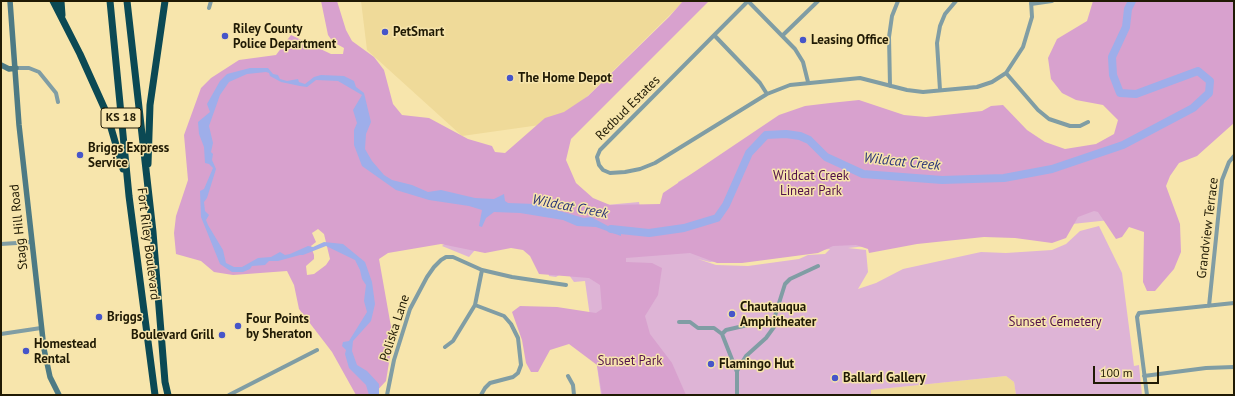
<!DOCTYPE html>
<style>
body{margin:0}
#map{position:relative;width:1235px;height:396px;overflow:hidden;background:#f7e5ac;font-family:"PT Sans",sans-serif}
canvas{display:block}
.frame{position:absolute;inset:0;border:2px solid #201a04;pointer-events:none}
.scale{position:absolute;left:1093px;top:366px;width:66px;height:18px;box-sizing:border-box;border:2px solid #201a04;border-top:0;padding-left:5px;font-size:12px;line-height:14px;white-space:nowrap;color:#201a04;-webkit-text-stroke:3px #f7e5ac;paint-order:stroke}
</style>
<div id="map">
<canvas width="1235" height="396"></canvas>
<div class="frame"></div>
<div class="scale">100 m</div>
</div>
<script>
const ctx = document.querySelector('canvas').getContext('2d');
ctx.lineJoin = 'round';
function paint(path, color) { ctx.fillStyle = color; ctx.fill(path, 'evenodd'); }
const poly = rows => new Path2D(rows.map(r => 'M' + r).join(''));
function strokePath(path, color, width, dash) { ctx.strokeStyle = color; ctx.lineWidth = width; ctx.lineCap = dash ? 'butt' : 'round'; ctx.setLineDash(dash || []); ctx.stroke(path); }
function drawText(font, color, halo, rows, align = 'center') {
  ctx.font = font + ' "PT Sans",sans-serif'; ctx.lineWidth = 3; ctx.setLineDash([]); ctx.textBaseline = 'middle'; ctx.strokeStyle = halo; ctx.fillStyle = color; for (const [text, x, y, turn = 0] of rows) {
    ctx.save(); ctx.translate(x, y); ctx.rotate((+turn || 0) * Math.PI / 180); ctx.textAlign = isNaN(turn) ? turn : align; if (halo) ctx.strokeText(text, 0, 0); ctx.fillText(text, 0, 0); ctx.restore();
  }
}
paint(poly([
 [361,1,684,1,561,122,462,136,367,50],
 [1006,376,1014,382,1016,395,871,395,870,390]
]), '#efda99');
paint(poly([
 [775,126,1032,146,1071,158,1108,138,1119,219,848,248,866,250,868,272,858,289,876,283,903,269,981,252,1006,253,1052,250,1066,244,1080,231,1099,226,1122,273,1134,366,1139,365,1142,395,1016,395,1014,382,1006,376,871,390,871,395,601,395,585,281,574,282,569,275,559,275,556,277,549,276,545,244,475,250,469,257,442,246,477,218,567,189,606,205,639,202,640,208,680,205,678,182],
 [830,249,825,254,808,255,799,259,748,266,716,265,698,259,710,262]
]), '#deb4d6');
paint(poly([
 [321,1,337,1,346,30,352,41,374,57,384,70,393,104,402,115,429,118,468,139,492,146,495,152,505,153,545,118,564,112,588,96,669,17,683,1,709,1,571,139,566,160,576,183,593,198,610,205,660,204,663,193,779,115,805,106,830,103,859,100,904,115,926,117,982,111,991,106,1003,105,1027,130,1045,142,1065,149,1096,144,1114,134,1118,120,1103,105,1076,100,1062,93,1051,79,1048,58,1057,39,1087,21,1093,1,1234,1,1234,123,1197,156,1179,163,1170,176,1166,186,1180,224,1181,252,1174,269,1155,291,1147,291,1143,282,1144,232,1129,227,1122,237,1116,239,1098,212,1094,211,1078,217,1066,238,1052,243,1015,238,984,237,917,244,869,253,868,249,856,245,833,246,818,253,742,263,717,263,690,253,626,258,626,262,652,263,662,268,658,295,645,316,650,334,672,363,686,395,602,395,597,365,569,344,550,350,538,372,531,372,526,363,522,340,512,312,520,306,557,307,596,313,602,309,600,285,589,278,539,274,530,256,523,250,511,248,485,253,441,244,388,253,379,259,393,338,386,381,373,395,356,395,332,352,299,309,294,285,287,271,233,275,214,272,201,261,176,254,174,233,176,216,188,180,184,135,201,88,211,78,239,60,276,55,291,35,331,54,343,54,344,48,333,42,328,35],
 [318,229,324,234,330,259,326,265,314,274,307,275,306,266,314,259,314,255,311,246,316,242,312,233]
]), '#d8a1ce');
paint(poly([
 [250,68,268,68,273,74,278,75,280,79,287,81,298,79,299,82,305,84,314,77,321,75,344,76,354,81,356,87,364,93,371,122,366,134,365,149,372,161,384,175,392,180,412,185,428,192,441,190,475,198,494,199,504,194,505,201,508,203,535,204,584,218,591,217,608,226,621,227,621,236,596,227,577,226,563,220,520,213,494,212,486,218,482,227,479,226,482,210,469,206,429,200,396,190,362,166,354,145,354,130,357,123,353,110,362,95,338,81,316,80,307,87,300,86,281,82,270,76,269,73,266,72,247,74,229,82,220,95,209,126,213,143,211,152,213,154,212,160,216,169,207,198,204,202,205,211,209,215,206,220,208,225,223,250,226,263,234,267,242,267,258,258,271,257,280,252,285,255,290,254,308,246,313,247,324,242,343,244,365,262,372,282,375,304,371,321,353,341,352,351,357,365,367,371,379,384,379,395,369,395,366,385,349,368,345,354,346,350,342,346,343,342,349,341,367,312,364,301,366,285,362,279,360,270,355,260,326,246,303,255,300,255,278,261,269,261,265,265,252,266,250,269,243,272,232,272,220,264,201,217,200,191,204,189,213,168,209,164,205,163,204,147,199,134,198,122,210,112,207,104,220,81,227,74]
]), '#9eaeea');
strokePath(poly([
 [611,229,649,233,684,228,717,218,726,205,749,153,766,135,786,134,800,136,809,140,826,157,863,174,942,180,1004,178,1052,169,1123,145,1193,108,1209,93,1210,81,1198,71,1136,94,1120,93,1113,75,1112,57,1126,27,1128,9,1132,1]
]), '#9eaeea', 8);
strokePath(poly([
 [748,1,600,150,597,157,599,165,603,170,610,173,625,172,640,169,655,163,767,94,790,85,860,78,907,90,923,92,977,87,992,82,1006,73,1023,47,1032,17,1031,1],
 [748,1,795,49,803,62,808,82],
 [1031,4,1052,1],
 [209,8,211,1],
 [783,35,818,1],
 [715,36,760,83,767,94],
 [16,68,29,68,39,72,56,93,58,102],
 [1006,73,1038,110,1049,119,1070,126,1080,126,1088,122],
 [890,86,889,37,892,16,898,1],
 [940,90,937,43,940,26,945,14,956,1],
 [1,244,32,242],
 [475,305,504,316,511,324,518,338,521,365,518,373,513,377,490,383,485,388,481,395],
 [1209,306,1222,180,1229,162,1234,156],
 [679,322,690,322,698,328,714,328,722,334],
 [1,334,41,328],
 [445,347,453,341,475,305,482,270],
 [737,371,746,356,766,338,774,327,774,319],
 [568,376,573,385,574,395],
 [1144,376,1206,368,1234,367],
 [229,395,317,350],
 [387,395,394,360,410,309,427,277,434,267,441,260,446,257,453,257,482,270,512,277,566,285],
 [737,395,737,372,722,334,726,330,774,319,785,284,790,279,818,266],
 [1147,395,1137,317,1139,313,1234,303]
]), '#809da4', 4);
strokePath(poly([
 [10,1,19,125,44,349,50,377,59,395],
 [1,65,9,69,16,68]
]), '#4d7a84', 5.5);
strokePath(poly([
 [53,1,80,54,107,114,123,169],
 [61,1,62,15],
 [110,1,129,196,155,395],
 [127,1,153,232,165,382,168,395],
 [148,164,150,105,165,1]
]), '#0b4954', 7);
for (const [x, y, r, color] of [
 [385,32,4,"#4655c9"],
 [225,36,4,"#4655c9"],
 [803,40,4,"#4655c9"],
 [510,78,4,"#4655c9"],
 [80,155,4,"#4655c9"],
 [732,314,4,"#4655c9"],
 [99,317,4,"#4655c9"],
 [238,326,4,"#4655c9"],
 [222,335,4,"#4655c9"],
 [26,351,4,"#4655c9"],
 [711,364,4,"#4655c9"],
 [835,378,4,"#4655c9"]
]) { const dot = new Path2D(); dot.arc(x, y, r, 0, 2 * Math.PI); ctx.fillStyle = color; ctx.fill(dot); strokePath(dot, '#f7e5ac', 1.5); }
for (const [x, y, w] of [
 [121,118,40]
]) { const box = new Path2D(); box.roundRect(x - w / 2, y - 10, w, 20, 3); ctx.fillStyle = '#f7e5ac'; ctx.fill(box); strokePath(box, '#201a04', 1); }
drawText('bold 12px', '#201a04', null, [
 ["KS 18",121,118]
]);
drawText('bold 13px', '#201a04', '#f7e5ac', [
 ["Riley County",233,29],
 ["Police Department",233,44],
 ["PetSmart",393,32],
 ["Leasing Office",811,40],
 ["The Home Depot",518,78],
 ["Briggs Express",88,148],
 ["Service",88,163],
 ["Chautauqua",740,307],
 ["Amphitheater",740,322],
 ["Briggs",107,317],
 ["Four Points",246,319],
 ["by Sheraton",246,334],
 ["Boulevard Grill",214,335,"right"],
 ["Homestead",34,344],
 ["Rental",34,359],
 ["Flamingo Hut",719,364],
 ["Ballard Gallery",843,378]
], 'left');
drawText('13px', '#201a04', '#f7e5ac', [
 ["Redbud Estates",628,108,-45],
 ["Stagg Hill Road",19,227,-96],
 ["Grandview Terrace",1208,228,-83],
 ["Fort Riley Boulevard",148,244,83],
 ["Poliska Lane",395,328,-72]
]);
drawText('13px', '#51104a', '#f7e5ac', [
 ["Wildcat Creek",811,176],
 ["Linear Park",811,191],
 ["Sunset Cemetery",1055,322],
 ["Sunset Park",630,361]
]);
drawText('italic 14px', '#2a3479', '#f7e5ac', [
 ["Wildcat Creek",902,162,6],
 ["Wildcat Creek",570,207,11]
]);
</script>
